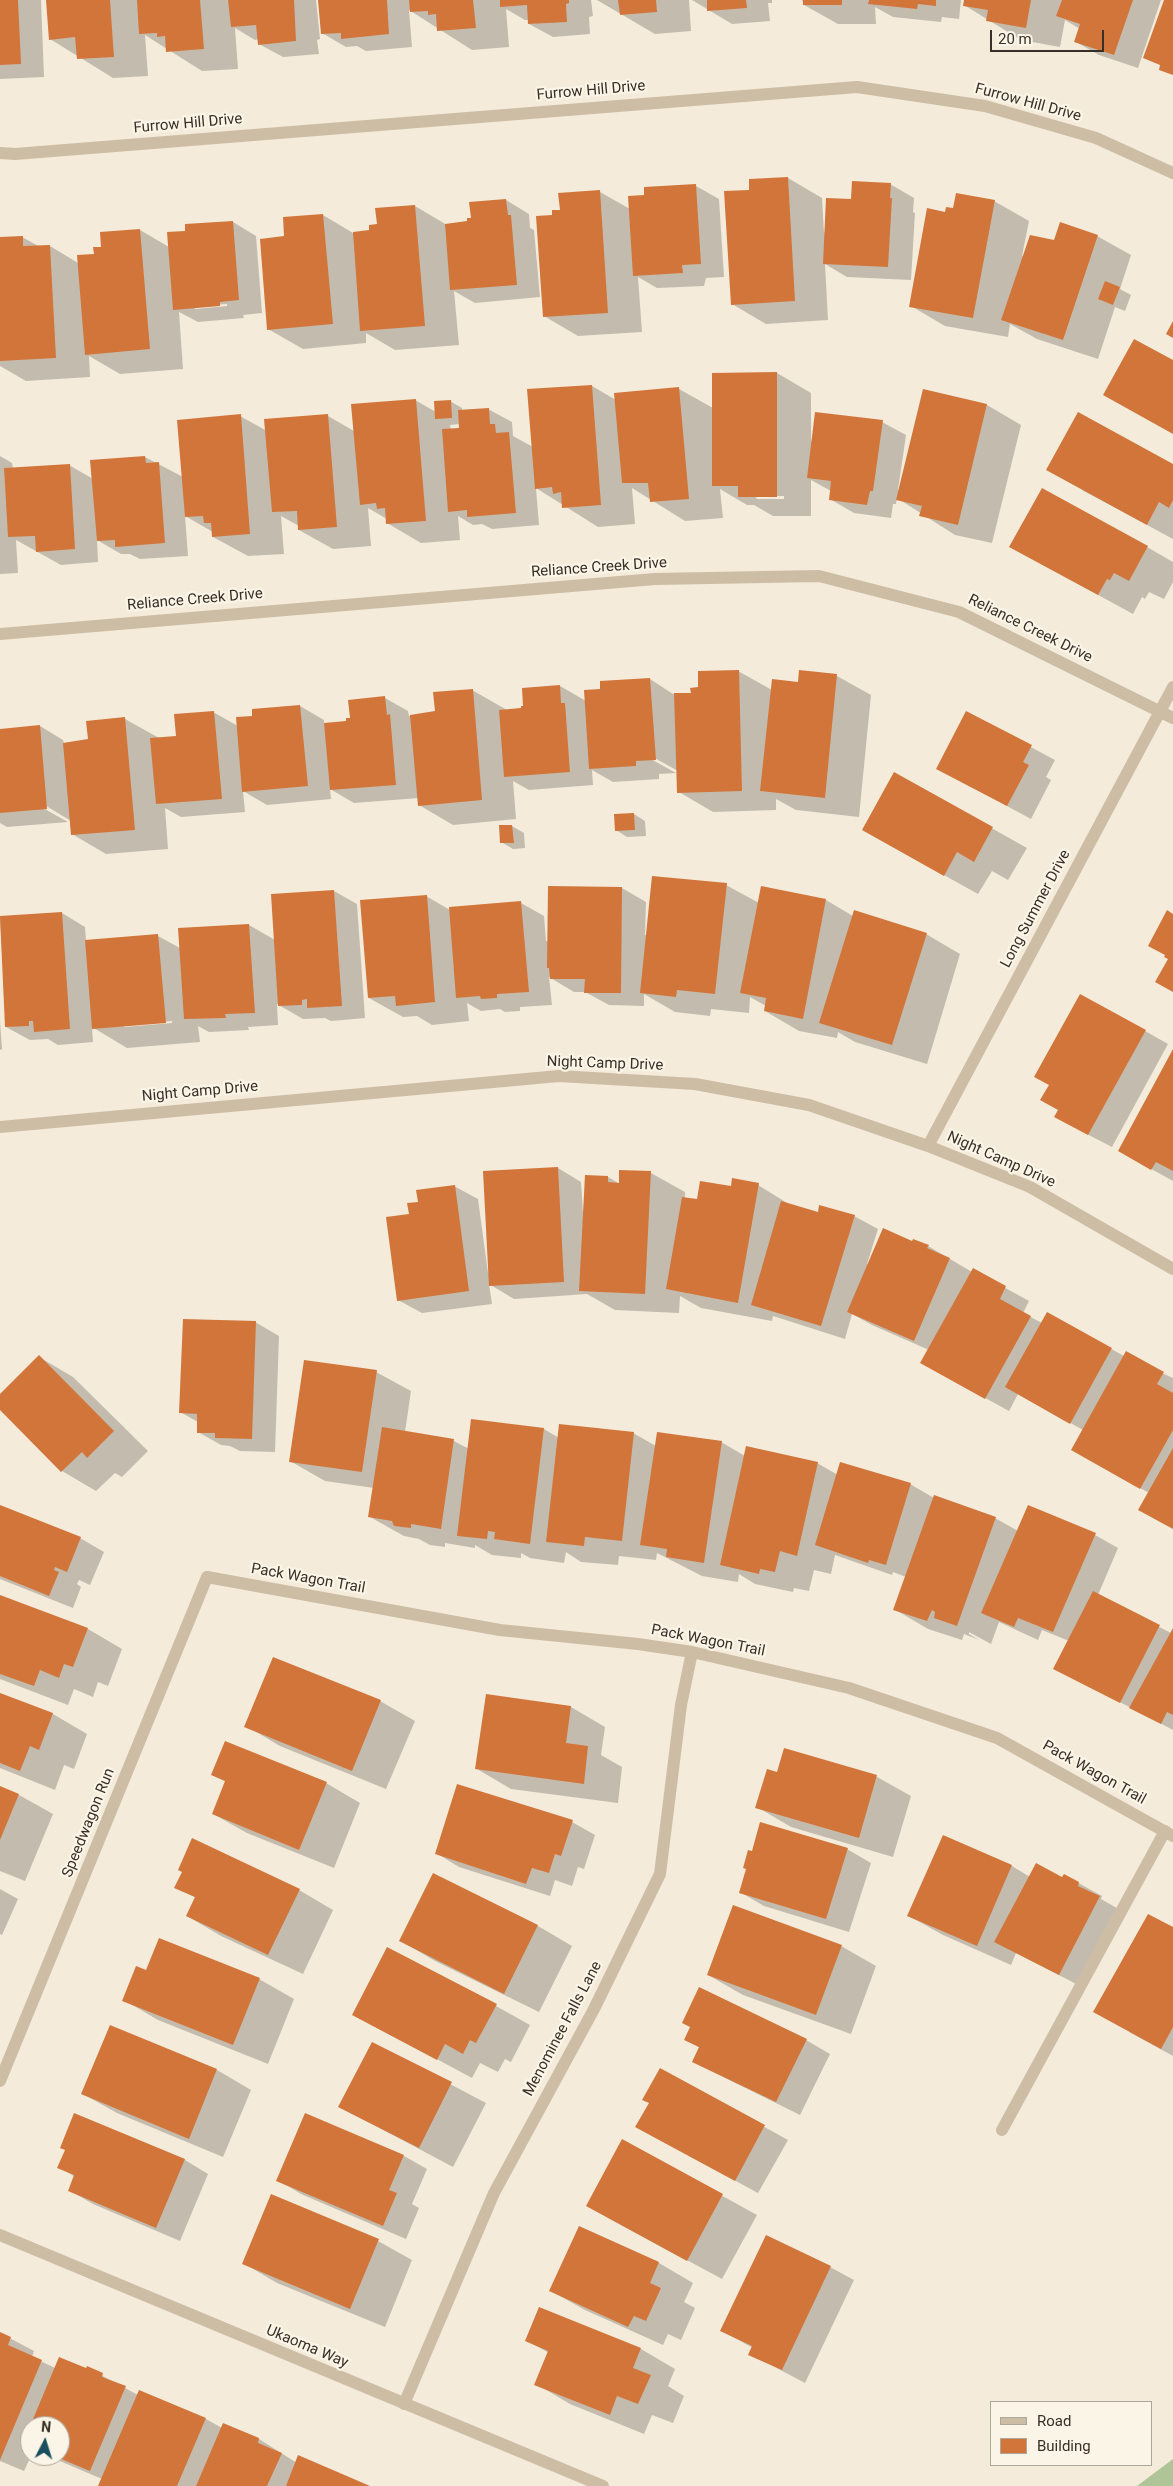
<!DOCTYPE html>
<style>
body{margin:0}
#map{position:relative;width:1173px;height:2486px;overflow:hidden;background:#f4ebda;font-family:Roboto,sans-serif}
canvas{display:block}
.legend{position:absolute;left:990px;top:2401px;width:162px;height:65px;box-sizing:border-box;background:#fbf5e7;border:1px solid #ada69a;margin:0;padding:6px 9px;list-style:none;font-size:15px;color:#382f27}
.legend li{display:flex;align-items:center;gap:10px;height:25px}
.legend b{width:25px;border:1px solid #ada69a}
.north{position:absolute;left:20px;top:2416px;width:50px;height:50px;box-sizing:border-box;background:#fbf5e7;border:1px solid #ada69a;border-radius:50%;rotate:5deg;font-size:14px;font-weight:700;line-height:20px;text-align:center;color:#382f27}
.north::after{content:'';display:block;margin:auto;width:18px;height:22px;background:#184f5e;clip-path:polygon(50% 0,100% 100%,50% 72%,0 100%)}
.scale{position:absolute;left:990px;top:30px;width:114px;height:22px;box-sizing:border-box;border:2px solid #382f27;border-top:0;padding-left:6px;font-size:15px;line-height:18px;white-space:nowrap;color:#382f27;-webkit-text-stroke:4px #fbf5e7;paint-order:stroke}
</style>
<div id="map">
<canvas width="1173" height="2486"></canvas>
<ul class="legend">
<li><b style="height:6px;background:#cdbda5"></b>Road</li>
<li><b style="height:14px;background:#d1753a"></b>Building</li>
</ul>
<div class="north">N</div>
<div class="scale">20 m</div>
</div>
<script>
const ctx = document.querySelector('canvas').getContext('2d');
ctx.lineJoin = 'round';
function paint(path, color) { ctx.fillStyle = color; ctx.fill(path, 'evenodd'); }
const poly = rows => new Path2D(rows.map(r => 'M' + r).join(''));
function strokePath(path, color, width, dash) { ctx.strokeStyle = color; ctx.lineWidth = width; ctx.lineCap = dash ? 'butt' : 'round'; ctx.setLineDash(dash || []); ctx.stroke(path); }
function drawText(font, color, halo, rows, align = 'center') {
  ctx.font = font + ' Roboto,sans-serif'; ctx.lineWidth = 4.5; ctx.setLineDash([]); ctx.textBaseline = 'middle'; ctx.strokeStyle = halo; ctx.fillStyle = color; for (const [text, x, y, turn = 0] of rows) {
    ctx.save(); ctx.translate(x, y); ctx.rotate((+turn || 0) * Math.PI / 180); ctx.textAlign = isNaN(turn) ? turn : align; if (halo) ctx.strokeText(text, 0, 0); ctx.fillText(text, 0, 0); ctx.restore();
  }
}
paint(poly([
 [1173,2459,1173,2486,1137,2486]
]), '#afc598');
paint(poly([
 [0,0,41,0,44,77,0,79],
 [47,0,316,0,320,39,317,40,319,54,283,57,259,44,259,39,255,40,235,28,238,69,202,71,145,35,148,76,113,78,50,39],
 [320,0,591,0,593,16,589,17,590,34,553,37,529,24,529,20,525,20,506,9,509,47,472,50,409,10,412,47,366,51,357,46,346,47,322,33],
 [597,0,689,0,691,31,655,34],
 [692,0,772,0,772,3,768,3,770,21,732,24],
 [802,0,961,0,959,19,942,17,941,22,893,17,875,7,876,24,838,24,804,5],
 [965,0,1161,0,1138,68,1099,55,1076,42,1080,29,1065,20,1060,47,1021,40,964,5],
 [788,178,822,198,824,233,852,200,890,184,914,198,913,212,915,213,911,280,847,277,825,264,828,320,766,324,732,304,751,191],
 [696,186,719,199,724,277,706,278,704,286,657,288,638,277,642,332,578,336,544,316,553,216,600,192,630,209,645,196],
 [506,200,529,214,530,228,534,230,540,297,475,303,454,291,459,345,395,350,366,333,366,343,303,349,268,329,286,237,323,215,353,233,371,232,378,225,415,206,447,225,469,222],
 [994,201,1029,221,1022,256,1055,241,1097,236,1131,255,1120,289,1131,295,1125,311,1115,307,1098,359,1037,339,1010,324,1008,337,945,326,911,306,946,213],
 [233,222,256,236,262,313,243,315,244,318,198,322,179,312,183,369,120,374,89,356,90,377,26,381,0,366,0,238,22,237,40,247,50,246,78,263,140,230,169,247,186,232],
 [227,304,227,306,195,309,195,306],
 [777,373,811,393,811,441,882,422,906,435,898,490,900,490,924,390,987,405,1021,425,992,543,955,535,897,498,896,504,893,504,891,518,854,513,830,499,831,491,811,480,811,516,773,516,754,505,747,505,720,489,723,518,685,521,632,488,635,524,598,527,536,488,539,525,492,529,482,524,473,525,458,516,460,540,421,543,387,523,387,519,368,508,371,546,333,549,299,530,299,526,281,516,284,554,248,556,213,537,213,532,185,516,188,556,140,559,130,554,121,554,97,540,98,562,61,565,16,540,18,573,0,574,0,456,12,463,13,469,69,465,93,479,145,457,183,477,240,416,267,431,328,416,354,431,415,400,436,412,450,401,462,408,462,411,488,409,512,422,513,436,533,447,592,386,616,400,679,389,713,408],
 [460,424,461,429,451,430,450,425],
 [755,496,784,496,784,499,757,499],
 [1173,465,1173,539,1082,490],
 [1147,547,1173,562,1173,582,1164,599,1149,592,1145,599,1142,597,1133,614,1045,566],
 [738,671,772,690,837,676,871,695,859,817,796,810,776,799,776,810,713,812,679,792,678,771,651,756,649,758,676,773,659,774,659,779,613,782,592,770,593,785,529,790,513,781,516,819,453,825,419,805,419,798,354,803,330,789,331,799,267,805,243,791,245,812,181,817,165,808,168,849,106,854,72,834,71,821,43,804,41,807,68,822,7,827,0,823,0,730,40,726,63,740,64,744,89,741,125,719,159,738,177,737,213,712,238,726,254,717,253,710,300,706,324,720,324,725,348,723,385,698,408,711,409,716,436,713,472,690,507,710,522,709,560,686,586,701,601,690,650,679,673,694,692,694,699,688],
 [967,713,1055,760,1046,777,1051,780,1031,819,938,769],
 [895,774,1027,848,1008,880,992,871,978,894,897,849],
 [634,814,645,821,646,836,627,837,616,830],
 [512,826,524,833,525,848,513,849,501,842,501,827],
 [726,885,759,903,762,888,826,900,853,916,926,934,960,954,927,1064,855,1042,838,1032,837,1038,799,1031,765,1011,766,1006,750,997,749,1013,711,1009,710,1016,675,1012,644,994,644,1006,609,1005,585,992,574,992,549,977,552,1005,520,1007,520,1011,505,1012,500,1009,481,1011,467,1003,469,1021,432,1025,417,1016,403,1017,369,998,426,896,450,910,521,903,544,916,546,941,548,941,549,887,622,888,646,902,645,935,647,935],
 [334,891,357,904,365,1018,331,1021,325,1018,303,1019,277,1004,278,1025,248,1027,249,1030,209,1032,198,1026,200,1042,127,1048,92,1027,93,1042,58,1045,48,1039,30,1040,6,1027,0,917,62,913,85,927,86,941,158,936,180,948,249,925,275,940],
 [172,1021,172,1023,124,1027,124,1025],
 [0,1021,2,1049,0,1050],
 [1145,1031,1168,1044,1112,1147,1079,1130],
 [1173,1052,1173,1181,1119,1151],
 [558,1168,581,1182,583,1213,608,1177,620,1184,620,1171,651,1173,685,1192,685,1199,698,1201,732,1187,758,1185,792,1206,819,1214,854,1216,878,1229,867,1264,913,1243,928,1246,972,1272,973,1270,1029,1301,1023,1313,1042,1323,1048,1314,1124,1356,1173,1378,1173,1529,1149,1493,1106,1469,1083,1430,1018,1394,1009,1411,945,1376,929,1350,872,1325,852,1314,845,1339,773,1316,772,1321,701,1308,680,1296,679,1313,615,1310,587,1294,514,1299,489,1284,492,1304,422,1313,398,1300,410,1215,419,1203,454,1186,478,1199,488,1273,490,1273],
 [255,1322,279,1336,275,1452,240,1451,230,1446,221,1445,198,1432,198,1422,180,1412],
 [39,1357,73,1377,148,1451,122,1477,115,1473,96,1491,62,1471,0,1408,0,1396],
 [376,1372,411,1391,405,1432,454,1441,469,1449,472,1421,544,1429,559,1438,633,1433,656,1446,721,1442,745,1456,817,1463,838,1475,910,1484,934,1498,995,1518,1018,1531,1095,1535,1118,1548,1098,1595,1171,1633,1173,1630,1173,1730,1055,1668,1069,1641,1042,1630,1038,1640,999,1622,991,1644,969,1632,969,1634,979,1640,964,1634,962,1640,928,1629,894,1609,906,1577,893,1572,892,1575,835,1555,831,1574,814,1570,809,1591,794,1588,793,1592,755,1584,739,1574,738,1582,702,1576,657,1553,656,1560,619,1556,618,1565,581,1562,566,1552,564,1563,530,1558,521,1553,521,1558,492,1555,475,1545,475,1548,445,1543,445,1547,430,1545,419,1539,404,1536,370,1517,374,1488,325,1481,290,1461],
 [0,1506,80,1538,104,1552,90,1585,79,1580,77,1584,81,1587,73,1608,0,1579],
 [0,1596,88,1629,122,1649,108,1686,98,1682,93,1697,74,1689,68,1705,0,1679],
 [0,1694,53,1714,87,1734,74,1769,64,1765,55,1790,0,1768],
 [380,1701,415,1721,386,1789,280,1746,246,1726],
 [571,1707,605,1727,601,1755,622,1767,618,1803,511,1789,477,1769],
 [785,1750,877,1777,911,1796,893,1857,791,1827,757,1807,778,1773],
 [213,1775,326,1783,360,1803,334,1868,247,1833,213,1814,226,1782],
 [0,1787,19,1795,53,1814,25,1881,0,1871],
 [572,1822,595,1835,584,1869,578,1867,572,1886,555,1880,550,1896,459,1867,436,1853],
 [944,1837,1012,1866,1030,1877,1063,1878,1064,1875,1102,1896,1101,1899,1122,1911,1082,1987,1016,1953,1011,1965,943,1935,909,1916],
 [847,1849,871,1863,849,1932,764,1906,740,1892,753,1852],
 [434,1875,538,1926,572,1946,539,2012,435,1961,401,1941],
 [176,1887,299,1890,333,1910,303,1974,221,1936,187,1916,196,1898],
 [0,1889,18,1899,2,1935,0,1934],
 [734,1907,841,1946,876,1966,851,2034,743,1995,708,1975],
 [1173,1929,1173,2056,1129,2032],
 [147,1972,259,1979,294,1999,268,2064,158,2020,124,2000],
 [496,2006,530,2025,511,2062,505,2059,498,2072,480,2063,472,2078,353,2014],
 [110,2027,217,2070,251,2090,223,2157,117,2113,83,2094],
 [685,2039,806,2040,830,2054,800,2115,693,2062,700,2048],
 [372,2043,486,2103,453,2167,340,2107],
 [660,2069,788,2140,758,2193,660,2140,650,2103],
 [75,2114,185,2160,208,2174,180,2241,93,2204,69,2190,75,2177,59,2167,66,2150],
 [306,2115,404,2156,427,2169,412,2204,419,2208,406,2239,301,2194,278,2180],
 [623,2141,757,2215,722,2279,622,2225],
 [580,2228,659,2263,693,2283,684,2302,695,2308,681,2340,668,2334,663,2345,585,2310,551,2291],
 [378,2241,412,2260,385,2327,277,2283,243,2263],
 [830,2267,854,2280,805,2383,750,2354,753,2348,722,2331],
 [540,2308,641,2349,675,2369,668,2386,684,2396,673,2423,652,2415,644,2434,570,2404,536,2384,549,2353,526,2340],
 [0,2333,34,2351,32,2357,55,2368,87,2370,88,2368,138,2395,206,2419,222,2428,259,2439,297,2463,367,2486,100,2486,102,2479,48,2456,60,2456,60,2426,30,2426,31,2456,24,2471,0,2461]
]), '#0003');
paint(poly([
 [0,0,18,0,21,64,0,65],
 [46,0,110,0,114,57,77,59,75,37,49,40],
 [137,0,200,0,204,49,166,52,165,36,157,37,157,33,139,34],
 [228,0,294,0,296,41,258,45,256,25,231,27],
 [318,0,387,0,389,34,341,39,341,33,321,34],
 [409,0,473,0,476,28,437,31,436,14,428,15,428,11,410,12],
 [500,0,569,0,569,3,566,4,567,22,528,24,527,5,500,7],
 [618,0,656,0,657,12,620,15],
 [707,0,746,0,747,8,707,11],
 [803,0,842,0,842,5,803,5],
 [869,0,936,0,936,6,918,4,917,9,868,4],
 [964,0,1031,0,1026,28,986,21,988,10,963,6],
 [1062,0,1133,0,1114,55,1074,42,1080,24,1056,16],
 [1164,0,1173,0,1173,75,1159,70,1160,65,1143,58],
 [788,177,795,301,731,305,724,191,749,190,749,179],
 [852,181,891,183,890,198,892,198,888,267,823,264,826,198,851,199],
 [696,184,701,264,682,265,683,273,633,276,628,196,644,195,644,187],
 [600,190,608,313,543,317,536,216,552,215,552,210,560,210,558,193],
 [956,193,995,200,973,318,909,307,927,208,945,212,946,207,953,208],
 [506,199,508,215,511,215,517,285,450,290,445,224,467,221,467,218,471,218,469,202],
 [415,205,425,326,360,331,353,232,369,230,369,225,377,224,375,208],
 [323,214,333,324,267,330,260,239,284,236,283,217],
 [233,221,239,300,220,302,220,306,173,310,167,232,185,231,185,224],
 [1060,222,1098,235,1063,340,1001,320,1030,235,1054,240],
 [140,229,150,349,85,355,77,255,94,254,93,247,101,247,100,232],
 [23,236,23,246,50,245,56,358,0,361,0,237],
 [1105,281,1120,287,1113,305,1098,299],
 [1173,321,1173,338,1166,334],
 [1134,339,1173,360,1173,434,1103,395],
 [777,372,777,497,738,497,738,486,712,486,712,373],
 [592,385,601,505,562,508,561,492,553,494,552,487,535,489,527,389],
 [679,387,689,499,650,502,648,483,622,483,614,393],
 [923,389,987,404,958,525,919,516,922,506,896,500],
 [416,399,426,521,386,524,385,508,377,509,376,503,360,505,351,404],
 [451,400,452,418,435,419,434,401],
 [489,408,490,424,495,424,496,433,509,432,516,513,467,517,467,510,448,512,442,429,459,428,458,410],
 [815,412,883,420,873,491,870,491,867,505,829,500,831,481,807,478],
 [1078,412,1173,464,1173,500,1169,508,1159,502,1147,525,1046,470],
 [241,414,250,534,212,537,211,523,204,523,203,516,185,517,177,420],
 [328,414,337,527,298,530,297,511,272,512,264,419],
 [145,456,146,463,159,462,165,543,115,547,115,540,97,541,90,460],
 [70,464,75,549,36,552,35,536,8,537,4,468],
 [1042,488,1148,546,1129,581,1114,573,1110,580,1107,579,1098,595,1009,547],
 [739,670,742,791,677,793,674,693,691,693,690,688,698,687,698,671],
 [799,670,837,674,825,798,760,791,772,679,798,682],
 [650,678,656,760,636,761,636,766,589,769,584,690,600,689,600,681],
 [560,685,561,703,565,703,570,772,504,777,499,710,521,708,521,706,523,706,522,688],
 [473,689,482,800,418,806,410,715,435,711,433,692],
 [385,696,387,715,390,714,396,785,330,790,324,723,346,721,346,718,350,718,348,700],
 [300,705,308,786,242,792,236,717,252,716,252,709],
 [214,711,222,799,156,804,150,738,176,736,174,714],
 [966,711,1032,745,1023,762,1029,765,1007,806,936,769],
 [125,717,135,830,71,835,63,743,88,739,86,721],
 [40,725,47,809,0,813,0,729],
 [894,772,993,827,974,862,957,852,944,876,862,830],
 [634,813,635,830,615,831,614,814],
 [499,825,512,825,514,843,500,843],
 [652,876,727,883,715,994,677,990,676,997,640,993],
 [548,886,622,887,621,993,584,993,585,979,550,979,549,968,547,968],
 [761,886,826,899,803,1019,764,1011,766,998,740,993],
 [334,890,342,1006,307,1008,307,999,302,1000,302,1005,278,1006,271,894],
 [427,895,435,1002,396,1006,395,996,368,998,360,900],
 [521,901,529,992,497,994,497,998,481,999,480,996,456,998,449,907],
 [854,910,927,933,892,1045,819,1023],
 [1167,910,1173,914,1173,992,1155,982,1168,959,1164,957,1165,955,1148,946],
 [62,912,70,1029,34,1032,33,1021,29,1021,29,1026,5,1027,0,916],
 [249,924,255,1013,225,1014,226,1018,184,1019,178,928],
 [158,934,166,1023,92,1029,85,940],
 [1080,994,1146,1030,1088,1135,1054,1117,1058,1110,1040,1100,1049,1085,1034,1077],
 [1173,1049,1173,1171,1156,1162,1151,1170,1118,1151],
 [558,1167,564,1282,489,1286,483,1171],
 [619,1170,651,1171,645,1294,579,1291,585,1175,608,1176,608,1182,619,1183],
 [732,1178,759,1183,738,1303,666,1289,682,1197,697,1199,700,1181,731,1186],
 [455,1185,469,1291,397,1301,386,1217,409,1214,407,1203,418,1202,416,1190],
 [781,1201,818,1212,819,1205,855,1215,821,1326,751,1305],
 [883,1228,912,1241,913,1239,929,1245,927,1248,950,1258,914,1341,847,1312],
 [973,1268,1006,1286,1000,1299,1031,1316,985,1399,920,1363],
 [1047,1312,1112,1348,1070,1424,1005,1387],
 [183,1319,256,1321,252,1439,215,1438,215,1433,197,1433,197,1414,179,1413],
 [1126,1351,1164,1372,1157,1384,1173,1393,1173,1430,1140,1489,1071,1450],
 [39,1355,114,1431,87,1458,82,1452,61,1472,0,1410,0,1394],
 [304,1360,377,1370,362,1472,289,1462],
 [471,1419,544,1428,530,1544,494,1539,495,1532,488,1531,487,1539,457,1536],
 [559,1424,634,1432,622,1541,585,1537,584,1546,546,1542],
 [382,1427,454,1439,441,1529,411,1524,411,1528,394,1526,392,1521,368,1517],
 [657,1432,722,1441,704,1563,666,1557,667,1549,640,1545],
 [746,1446,818,1462,797,1556,780,1551,775,1572,760,1569,759,1574,720,1565],
 [1173,1448,1173,1529,1138,1510],
 [840,1462,911,1483,886,1565,869,1560,868,1563,815,1545],
 [934,1495,996,1517,957,1626,934,1618,935,1612,932,1610,927,1621,893,1610],
 [0,1505,81,1537,67,1572,55,1567,54,1570,59,1572,49,1596,0,1576],
 [1028,1505,1096,1533,1053,1632,1018,1618,1014,1627,981,1613],
 [1093,1591,1160,1625,1120,1703,1053,1669],
 [0,1595,88,1628,73,1667,64,1664,59,1678,40,1670,34,1686,0,1674],
 [1173,1628,1173,1715,1167,1712,1161,1724,1129,1708],
 [273,1657,381,1700,352,1771,244,1727],
 [0,1693,53,1713,39,1750,30,1746,20,1771,0,1763],
 [486,1694,571,1706,566,1743,588,1746,584,1784,475,1769],
 [225,1741,327,1782,299,1850,212,1814,225,1781,211,1775],
 [784,1748,877,1775,859,1838,755,1808,767,1769,777,1772],
 [457,1784,573,1820,561,1856,555,1854,549,1873,532,1868,526,1884,435,1854],
 [0,1786,19,1794,0,1840],
 [760,1822,848,1848,826,1919,739,1893,746,1869,743,1868,748,1850,752,1851],
 [943,1835,1012,1865,977,1946,907,1916],
 [192,1838,300,1889,268,1955,186,1916,195,1897,174,1888,182,1872,178,1870],
 [1036,1863,1062,1877,1064,1874,1079,1882,1078,1886,1100,1896,1059,1975,994,1942],
 [433,1873,538,1925,504,1994,399,1941],
 [733,1905,842,1945,816,2015,707,1975],
 [1148,1914,1173,1927,1173,2027,1161,2049,1093,2012],
 [159,1938,260,1978,233,2045,122,2001,136,1966,146,1970],
 [387,1947,497,2004,476,2043,470,2040,463,2054,445,2044,437,2060,352,2015],
 [699,1987,807,2039,776,2102,692,2062,699,2047,684,2040,690,2027,682,2023],
 [110,2025,217,2069,189,2139,81,2094],
 [372,2042,452,2082,419,2148,338,2107],
 [660,2068,765,2125,735,2181,635,2127,649,2103,642,2100],
 [74,2113,185,2159,156,2228,68,2191,74,2175,57,2168,65,2150,60,2148],
 [305,2113,404,2155,389,2190,397,2193,383,2226,276,2181],
 [622,2139,723,2194,687,2261,586,2206],
 [271,2194,379,2239,350,2309,242,2264],
 [579,2226,659,2262,650,2283,661,2288,646,2321,634,2316,628,2327,549,2291],
 [766,2235,831,2266,782,2370,748,2355,752,2346,720,2331],
 [539,2307,641,2348,633,2368,651,2375,638,2404,617,2396,610,2415,534,2385,548,2351,525,2341],
 [0,2332,11,2337,8,2345,42,2360,0,2460],
 [59,2357,86,2368,87,2366,103,2373,102,2377,126,2386,90,2471,54,2456,60,2456,60,2426,30,2426,30,2446,23,2443],
 [139,2390,206,2418,177,2486,98,2486],
 [223,2423,259,2438,258,2443,282,2453,267,2486,196,2486],
 [298,2455,370,2486,286,2486]
]), '#d1753a');
strokePath(poly([
 [1002,2130,1165,1831]
]), '#cdbda5', 12);
strokePath(poly([
 [0,153,15,154,857,87,985,106,1096,138,1173,173],
 [0,634,655,579,819,576,959,612,1173,718],
 [0,1127,559,1076,695,1084,809,1105,928,1146,1030,1187,1173,1269],
 [928,1146,1173,687],
 [0,2081,207,1577,500,1630,638,1644,692,1652,849,1688,997,1738,1173,1836],
 [0,2235,603,2486],
 [404,2404,494,2193,594,2009,660,1874,681,1705,692,1652]
]), '#cdbda5', 12);
drawText('15px', '#382f27', '#fbf5e7', [
 ["Furrow Hill Drive",591,91,-5],
 ["Furrow Hill Drive",1028,103,15],
 ["Furrow Hill Drive",188,124,-5],
 ["Reliance Creek Drive",599,568,-4],
 ["Reliance Creek Drive",195,600,-5],
 ["Reliance Creek Drive",1030,629,26],
 ["Long Summer Drive",1036,909,-62],
 ["Night Camp Drive",605,1064,2],
 ["Night Camp Drive",200,1092,-5],
 ["Night Camp Drive",1001,1160,24],
 ["Pack Wagon Trail",308,1579,10],
 ["Pack Wagon Trail",708,1641,11],
 ["Pack Wagon Trail",1094,1773,29],
 ["Speedwagon Run",89,1823,-68],
 ["Menominee Falls Lane",563,2029,-62],
 ["Ukaoma Way",307,2347,23]
]);
</script>
